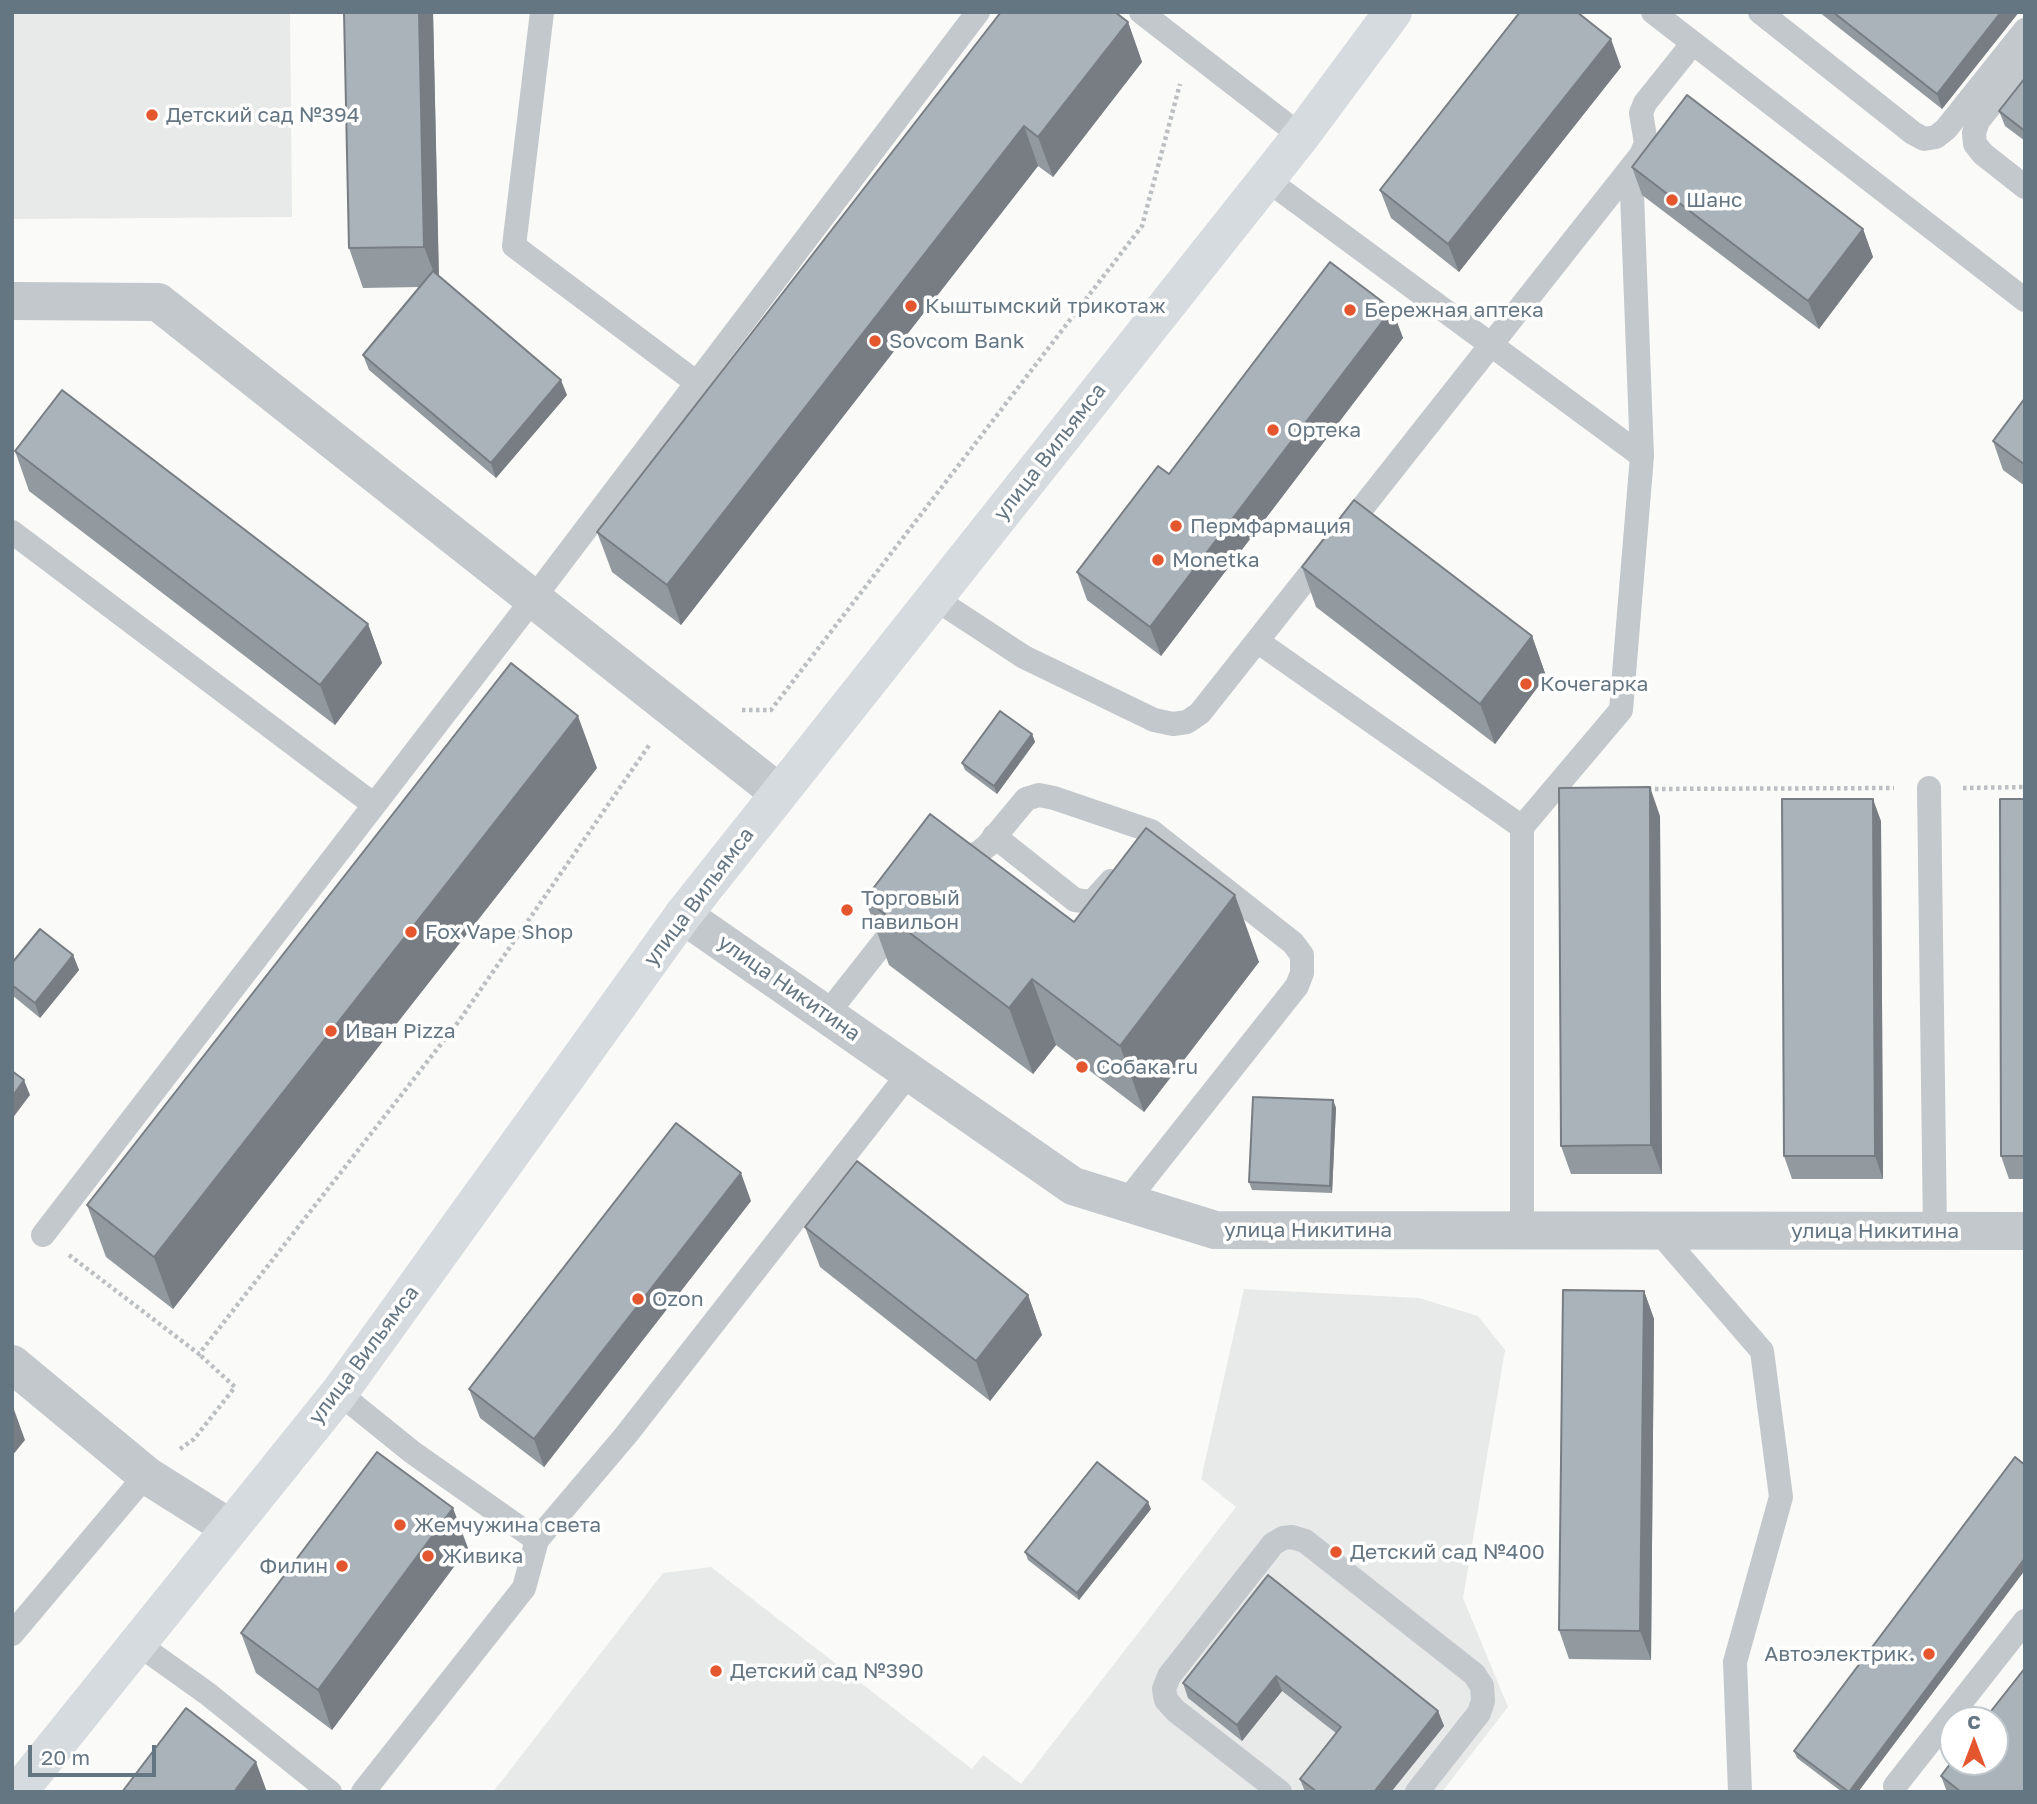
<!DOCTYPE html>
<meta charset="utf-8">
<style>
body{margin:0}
#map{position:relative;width:2037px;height:1804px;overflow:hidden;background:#fafaf8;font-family:"Golos Text",sans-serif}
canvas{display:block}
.frame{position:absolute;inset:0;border:14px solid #657683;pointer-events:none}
.north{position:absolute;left:1939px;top:1706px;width:70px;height:70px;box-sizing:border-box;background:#fff;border:2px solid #c1c8cd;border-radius:50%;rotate:0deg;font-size:19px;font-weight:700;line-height:28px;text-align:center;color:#657683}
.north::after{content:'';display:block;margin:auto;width:24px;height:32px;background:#e4572e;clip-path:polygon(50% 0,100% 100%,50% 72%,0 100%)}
.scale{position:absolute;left:28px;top:1745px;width:128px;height:32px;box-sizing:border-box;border:4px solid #657683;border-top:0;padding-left:9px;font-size:21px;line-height:24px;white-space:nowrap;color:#657683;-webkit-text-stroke:5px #fff;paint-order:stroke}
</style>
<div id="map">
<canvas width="2037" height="1804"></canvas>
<div class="frame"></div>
<div class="north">С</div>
<div class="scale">20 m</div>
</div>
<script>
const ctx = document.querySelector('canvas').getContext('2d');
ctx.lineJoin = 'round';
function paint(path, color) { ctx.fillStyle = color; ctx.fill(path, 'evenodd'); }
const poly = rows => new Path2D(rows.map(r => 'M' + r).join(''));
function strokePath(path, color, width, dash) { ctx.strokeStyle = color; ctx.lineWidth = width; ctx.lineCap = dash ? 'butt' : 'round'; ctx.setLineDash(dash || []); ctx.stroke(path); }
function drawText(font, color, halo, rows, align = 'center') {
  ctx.font = font + ' "Golos Text",sans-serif'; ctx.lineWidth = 7; ctx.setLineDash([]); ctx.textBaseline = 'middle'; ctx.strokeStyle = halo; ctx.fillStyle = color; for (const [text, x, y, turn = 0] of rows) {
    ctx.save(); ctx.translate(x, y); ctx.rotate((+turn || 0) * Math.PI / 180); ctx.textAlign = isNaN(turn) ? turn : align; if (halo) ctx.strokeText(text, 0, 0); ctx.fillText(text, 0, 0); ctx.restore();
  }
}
paint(poly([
 [12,12,290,12,292,217,12,219],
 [1244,1289,1419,1298,1478,1316,1505,1350,1463,1598,1508,1707,1442,1792,493,1792,663,1573,711,1567,972,1769,983,1755,1021,1784,1236,1507,1201,1479]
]), '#e8e9e9');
strokePath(poly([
 [742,710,771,710,1142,226,1180,84],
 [1963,788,2025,787],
 [1648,789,1894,788],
 [69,1255,199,1354,459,1021,650,744],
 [180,1449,194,1439,235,1387,199,1354]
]), '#bbbfc2', 4.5, [3.5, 3.5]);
strokePath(poly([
 [542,12,514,246,697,383],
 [1141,12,1301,136],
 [1653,12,2025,300],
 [1760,12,1913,133,1924,139,1936,137,1946,129,2025,30],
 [2025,63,1978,121,1974,133,1975,144,1983,154,2025,187],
 [1631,168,1642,456],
 [1266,179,1642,456,1621,710,1522,827,1522,1230],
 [12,532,373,804],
 [934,598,1024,657,1154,720,1173,724,1187,722,1200,713,1257,641,1522,827],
 [1257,641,1641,155,1646,143,1641,113,1645,103,1693,43],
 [1929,788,1935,1231],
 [994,836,1075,900,1092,902,1111,881],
 [949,863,978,853,987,846,1026,799,1039,795,1054,798,1151,831,1293,943,1302,955,1302,973,1297,986,1126,1202],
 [827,1014,901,920],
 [1657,1230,1762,1351,1781,1497,1735,1662,1740,1792],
 [43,1235,533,599,978,12],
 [339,1393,412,1452,537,1540,524,1588,363,1792],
 [537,1540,626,1435,910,1072],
 [12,1634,146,1475],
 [138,1644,208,1694,330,1792],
 [1895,1786,2025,1621],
 [1280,1792,1176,1711,1166,1700,1164,1689,1169,1676,1273,1544,1283,1538,1292,1537,1305,1541,1474,1674,1482,1686,1483,1701,1479,1713,1417,1792]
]), '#c3c8cc', 24);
strokePath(poly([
 [12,301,158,302,779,793],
 [683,915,1073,1186,1215,1230,2025,1231],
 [12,1364,146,1475,230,1528]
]), '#c3c8cc', 38);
strokePath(poly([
 [18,1792,339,1393,683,915,1301,136,1393,12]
]), '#d6dbdf', 38);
paint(poly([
 [433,12,439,276,567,395,496,478,369,370,363,355,420,287,363,288,349,248],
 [1819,12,2019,12,1942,109],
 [1128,22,1142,62,1053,177,1038,166,681,625,612,572,597,532],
 [1621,67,1459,272,1391,218,1380,190],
 [2025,78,2025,141,2005,126,1999,111],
 [1632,167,1863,229,1873,257,1819,329,1642,195],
 [1392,309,1403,338,1161,656,1087,600,1077,572,1169,474],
 [2025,398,2025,486,2003,470,1993,441],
 [15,451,368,624,382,663,335,725,29,491],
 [1302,567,1532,636,1546,676,1495,744,1316,607],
 [1032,734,1035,742,997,794,965,770,962,763],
 [597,768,173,1309,106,1257,87,1205],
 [2025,799,2025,1179,2009,1179,2001,1156],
 [1660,816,1662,1174,1571,1174,1561,1146],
 [1881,821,1883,1179,1792,1179,1784,1156],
 [865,899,1074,922,1259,962,1144,1112,1056,1045,1033,1074,889,965],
 [73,955,79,970,40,1018,12,995,12,963],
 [1333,1100,1336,1108,1332,1193,1252,1190,1249,1182],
 [751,1201,544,1467,480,1418,469,1389],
 [805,1227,1028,1295,1042,1335,990,1401,820,1267],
 [1644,1291,1654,1319,1651,1660,1569,1659,1559,1630],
 [1151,1509,1079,1600,1028,1560,1025,1552],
 [468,1548,332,1730,256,1673,241,1633],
 [2025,1570,1858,1792,1842,1792,1797,1758,1794,1751],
 [1268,1575,1438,1711,1444,1726,1391,1792,1305,1792,1300,1779,1336,1733,1282,1691,1242,1741,1188,1698,1183,1683],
 [1941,1776,2025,1792,1947,1792]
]), '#929a9f');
paint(poly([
 [419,12,433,12,439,286,424,247],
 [2001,12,2019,12,1942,109,1937,94],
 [1128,22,1142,62,1053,177,1038,137],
 [1611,39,1621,67,1459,272,1448,244],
 [1024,126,1038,166,681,625,667,585],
 [1863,229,1873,257,1819,329,1808,301],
 [1392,309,1403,338,1161,656,1150,627],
 [561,380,567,395,496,478,491,463],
 [368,624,382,663,335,725,320,685],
 [1532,636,1546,676,1495,744,1480,704],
 [578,716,597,768,173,1309,154,1257],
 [1032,734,1035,742,997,794,994,786],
 [1650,787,1660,816,1662,1174,1651,1145],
 [1873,799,1881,821,1883,1179,1875,1156],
 [1235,895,1259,962,1144,1112,1120,1046],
 [73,955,79,970,40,1018,35,1003],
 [1032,979,1056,1045,1033,1074,1009,1008],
 [24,1080,30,1095,12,1119,12,1097],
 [1333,1100,1336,1108,1332,1193,1330,1186],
 [741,1173,751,1201,544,1467,534,1439],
 [1644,1291,1654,1319,1651,1660,1640,1631],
 [1028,1295,1042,1335,990,1401,976,1361],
 [12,1404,25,1440,12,1456],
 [1148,1502,1151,1509,1079,1600,1077,1593],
 [453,1508,468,1548,332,1730,318,1690],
 [2025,1558,2025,1570,1858,1792,1849,1792],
 [1276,1676,1282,1691,1242,1741,1237,1725],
 [1438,1711,1444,1726,1391,1792,1374,1792],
 [256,1762,267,1792,234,1792]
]), '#777d82');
const building = poly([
 [344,12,419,12,424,247,349,248,344,12],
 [1001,12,1115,12,1128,22,1038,137,1024,126,667,585,597,532,1001,12],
 [1520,12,1577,12,1611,39,1448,244,1380,190,1520,12],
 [1833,12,2001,12,1937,94,1833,12],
 [2025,78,2025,131,1999,111,2025,78],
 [1687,95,1863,229,1808,301,1632,167,1687,95],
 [1330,262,1392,309,1150,627,1077,572,1158,466,1169,474,1330,262],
 [433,271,561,380,491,463,363,355,433,271],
 [62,390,368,624,320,685,15,451,62,390],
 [2025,398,2025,465,1993,441,2025,398],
 [1354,500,1532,636,1480,704,1302,567,1354,500],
 [511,663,578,716,154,1257,87,1205,511,663],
 [1000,711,1032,734,994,786,962,763,1000,711],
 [1650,787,1651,1145,1561,1146,1559,788,1650,787],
 [1782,799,1873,799,1875,1156,1784,1156,1782,799],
 [2000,799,2025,799,2025,1156,2001,1156,2000,799],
 [930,814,1074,922,1146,828,1235,895,1120,1046,1032,979,1009,1008,865,899,930,814],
 [40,929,73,955,35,1003,12,985,12,963,40,929],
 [12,1071,24,1080,12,1097,12,1071],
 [1253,1097,1333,1100,1330,1186,1249,1182,1253,1097],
 [676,1123,741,1173,534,1439,469,1389,676,1123],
 [857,1161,1028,1295,976,1361,805,1227,857,1161],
 [1563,1290,1644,1291,1640,1631,1559,1630,1563,1290],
 [377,1452,453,1508,318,1690,241,1633,377,1452],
 [2015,1457,2025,1465,2025,1558,1849,1792,1794,1751,2015,1457],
 [1097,1462,1148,1502,1077,1593,1025,1552,1097,1462],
 [1268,1575,1438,1711,1374,1792,1317,1792,1300,1779,1341,1727,1276,1676,1237,1725,1183,1683,1268,1575],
 [2025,1668,2025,1792,1961,1792,1941,1776,1953,1760,1953,1762,1995,1762,1995,1720,1984,1720,2025,1668],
 [186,1708,256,1762,234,1792,122,1792,186,1708]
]);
paint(building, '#aab3b9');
strokePath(building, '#777d82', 2);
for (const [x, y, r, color] of [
 [152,115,7,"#e4572e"],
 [1672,200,7,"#e4572e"],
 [911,306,7,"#e4572e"],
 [1350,310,7,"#e4572e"],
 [875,341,7,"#e4572e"],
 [1273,430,7,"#e4572e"],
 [1176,526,7,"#e4572e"],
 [1158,560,7,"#e4572e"],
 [1526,684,7,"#e4572e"],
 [847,910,7,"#e4572e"],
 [411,932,7,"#e4572e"],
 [331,1031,7,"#e4572e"],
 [1082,1067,7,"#e4572e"],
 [638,1299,7,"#e4572e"],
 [400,1525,7,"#e4572e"],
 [1336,1552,7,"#e4572e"],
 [428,1556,7,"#e4572e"],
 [342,1566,7,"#e4572e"],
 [1929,1654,7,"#e4572e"],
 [716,1671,7,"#e4572e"]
]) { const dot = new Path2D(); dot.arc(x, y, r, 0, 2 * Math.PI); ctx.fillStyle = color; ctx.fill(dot); strokePath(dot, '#fff', 2.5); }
drawText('21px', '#657683', '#fff', [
 ["Детский сад №394",166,115],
 ["Шанс",1686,200],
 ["Кыштымский трикотаж",925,306],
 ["Бережная аптека",1364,310],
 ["Sovcom Bank",889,341],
 ["Ортека",1287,430],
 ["Пермфармация",1190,526],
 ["Monetka",1172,560],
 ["Кочегарка",1540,684],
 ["Торговый",861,898],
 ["павильон",861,922],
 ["Fox Vape Shop",425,932],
 ["Иван Pizza",345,1031],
 ["Собака.ru",1096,1067],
 ["Ozon",652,1299],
 ["Жемчужина света",414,1525],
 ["Детский сад №400",1350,1552],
 ["Живика",442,1556],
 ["Филин",328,1566,"right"],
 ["Автоэлектрик.",1915,1654,"right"],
 ["Детский сад №390",730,1671]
], 'left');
drawText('21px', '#657683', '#fff', [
 ["улица Вильямса",1050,452,-52],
 ["улица Вильямса",699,897,-53],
 ["улица Никитина",789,988,35],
 ["улица Никитина",1308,1230],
 ["улица Никитина",1875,1231],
 ["улица Вильямса",364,1355,-53]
]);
</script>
